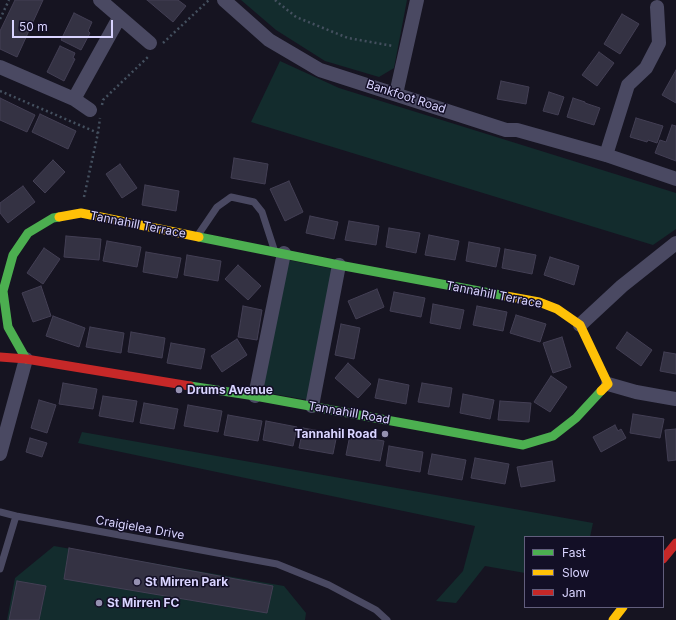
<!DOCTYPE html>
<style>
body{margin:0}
#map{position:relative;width:676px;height:620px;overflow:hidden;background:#161421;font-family:Inter,sans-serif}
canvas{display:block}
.legend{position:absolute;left:524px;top:536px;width:140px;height:72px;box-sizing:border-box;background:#130f26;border:1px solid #625e7d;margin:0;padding:5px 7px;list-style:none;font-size:12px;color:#d9d4ff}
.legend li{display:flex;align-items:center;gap:8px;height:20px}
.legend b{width:20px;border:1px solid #625e7d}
.scale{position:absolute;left:12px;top:20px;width:101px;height:18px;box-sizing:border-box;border:2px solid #d9d4ff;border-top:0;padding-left:5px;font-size:12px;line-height:14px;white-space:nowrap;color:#d9d4ff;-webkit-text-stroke:3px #130f26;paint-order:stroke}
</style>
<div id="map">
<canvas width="676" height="620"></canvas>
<ul class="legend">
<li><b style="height:5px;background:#4caf50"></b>Fast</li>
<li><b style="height:5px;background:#ffc107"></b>Slow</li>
<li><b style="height:5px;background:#c62828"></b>Jam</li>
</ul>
<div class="scale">50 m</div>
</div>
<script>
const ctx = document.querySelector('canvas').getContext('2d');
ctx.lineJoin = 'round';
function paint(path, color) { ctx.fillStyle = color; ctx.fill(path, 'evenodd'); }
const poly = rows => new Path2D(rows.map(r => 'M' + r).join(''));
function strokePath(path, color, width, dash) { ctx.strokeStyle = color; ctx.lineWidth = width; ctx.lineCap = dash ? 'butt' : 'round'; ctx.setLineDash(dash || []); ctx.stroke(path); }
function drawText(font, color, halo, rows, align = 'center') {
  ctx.font = font + ' Inter,sans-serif'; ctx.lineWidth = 3; ctx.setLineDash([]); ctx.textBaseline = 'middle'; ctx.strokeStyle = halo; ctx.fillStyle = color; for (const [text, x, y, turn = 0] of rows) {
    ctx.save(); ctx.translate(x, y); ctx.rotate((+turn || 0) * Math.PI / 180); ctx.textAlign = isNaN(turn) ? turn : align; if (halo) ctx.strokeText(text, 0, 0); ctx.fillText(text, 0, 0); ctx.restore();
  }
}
paint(poly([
 [241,0,407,0,394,68,379,77,325,61,276,30],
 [280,61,339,88,676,193,676,229,653,245,251,122],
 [288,260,333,269,308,400,262,392],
 [82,432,593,523,590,537,525,537,525,573,485,566,456,603,436,601,463,571,475,526,78,443],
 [54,546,284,586,306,613,305,620,7,620,15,578]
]), '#132c2d');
const building = poly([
 [15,0,43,0,17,57,0,49,0,31,15,0],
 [147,0,178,0,186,6,173,22,147,0],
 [74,13,92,22,88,31,90,33,81,50,61,40,74,13],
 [622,14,639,24,620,54,604,44,622,14],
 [60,46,75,53,73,58,75,59,64,81,47,72,60,46],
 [599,52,614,63,597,86,582,75,599,52],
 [676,70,676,103,662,95,676,70],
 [501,81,529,87,526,104,497,99,501,81],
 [549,92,564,97,558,115,543,111,549,92],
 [0,98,35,115,27,132,0,120,0,98],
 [573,98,585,102,585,103,600,108,594,125,567,117,573,98],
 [40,114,76,131,68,149,32,132,40,114],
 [636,118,663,126,657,143,648,140,647,142,630,137,636,118],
 [672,125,676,126,676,161,655,153,660,140,666,142,672,125],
 [234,158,268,164,265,184,231,178,234,158],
 [53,160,65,172,45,193,33,181,53,160],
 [120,164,137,188,122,198,106,174,120,164],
 [289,181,303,212,285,221,270,189,289,181],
 [145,185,179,191,176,211,142,205,145,185],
 [23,186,35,202,8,223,0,213,0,203,23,186],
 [310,216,338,222,334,239,306,233,310,216],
 [349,221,379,226,376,245,345,240,349,221],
 [389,228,420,233,416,253,386,247,389,228],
 [429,235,459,241,455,260,425,255,429,235],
 [66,236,101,239,99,260,64,257,66,236],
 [107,241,141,247,137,267,103,261,107,241],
 [469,242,500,248,496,267,466,261,469,242],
 [44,248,60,259,43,284,27,273,44,248],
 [505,249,536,255,532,274,502,268,505,249],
 [146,252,181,258,177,278,143,272,146,252],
 [187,255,221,261,218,281,184,275,187,255],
 [550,257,579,266,574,285,544,275,550,257],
 [238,265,261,286,248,300,225,279,238,265],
 [41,286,51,316,33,322,22,293,41,286],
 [377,289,384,307,356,319,348,301,377,289],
 [394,292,425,298,421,317,390,311,394,292],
 [433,304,464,310,460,329,430,323,433,304],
 [243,306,262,310,257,340,238,337,243,306],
 [477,306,507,312,503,331,473,325,477,306],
 [516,315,546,324,540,342,510,333,516,315],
 [53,316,85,328,79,347,46,336,53,316],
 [341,324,360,328,354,359,335,355,341,324],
 [90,327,124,333,121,353,86,347,90,327],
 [131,332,165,338,162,358,128,352,131,332],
 [627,332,652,350,641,366,616,348,627,332],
 [562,337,571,367,553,373,543,343,562,337],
 [237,339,247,355,222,372,211,356,237,339],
 [171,343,205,349,201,369,167,363,171,343],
 [664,352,676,354,676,374,660,371,664,352],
 [348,363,371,384,358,398,335,378,348,363],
 [551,376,567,387,550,412,534,402,551,376],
 [379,379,409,385,406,404,375,398,379,379],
 [63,383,97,389,93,409,59,404,63,383],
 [422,383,452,388,449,407,418,402,422,383],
 [463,394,494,400,490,419,460,413,463,394],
 [103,396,137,401,133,422,99,416,103,396],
 [39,400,56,405,47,433,31,428,39,400],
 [500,401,531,403,529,422,498,420,500,401],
 [144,403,178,409,174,429,140,423,144,403],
 [188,405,222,411,218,432,184,426,188,405],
 [633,414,664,419,660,438,630,433,633,414],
 [228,415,262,421,258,441,224,435,228,415],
 [266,421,297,427,293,446,263,440,266,421],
 [615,425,618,431,621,429,626,438,601,452,593,437,615,425],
 [303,428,337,434,333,454,299,448,303,428],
 [676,429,676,460,668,461,665,430,676,429],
 [350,435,384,441,380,461,346,455,350,435],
 [30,438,47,443,42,457,26,452,30,438],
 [389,446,423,452,420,472,386,466,389,446],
 [432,454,466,460,462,480,428,474,432,454],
 [475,458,509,464,505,484,471,478,475,458],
 [552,461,555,481,521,487,517,467,552,461],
 [69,548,273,586,267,613,64,579,69,548],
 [17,581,46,586,39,620,9,620,17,581]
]);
paint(building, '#343243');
strokePath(building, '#433f54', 1);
strokePath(poly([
 [275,0,296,17,348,38,393,46],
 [0,19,9,0],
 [163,43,209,0],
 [0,91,98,133],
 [102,105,103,100,149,56],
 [84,197,98,133,100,118]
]), '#44505f', 2.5, [2, 3]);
strokePath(poly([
 [198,235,217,207,231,197,254,202,262,212,274,249],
 [0,512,16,516,277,564,329,585,376,610,387,620],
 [0,569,16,516]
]), '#4a4962', 7);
strokePath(poly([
 [100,0,150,43],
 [224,0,269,40,320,70,506,130,517,130,606,155,676,179],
 [0,67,74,99,90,110],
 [396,94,417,0],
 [74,99,119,18],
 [606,155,628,85,646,68,659,43,657,7],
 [580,325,622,286,676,243],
 [608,384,636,392,676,399],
 [255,396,284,253],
 [312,406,339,265],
 [0,454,26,359]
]), '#4a4962', 14);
strokePath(poly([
 [199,237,339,265,506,296],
 [26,359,8,327,3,291,13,255,28,233,53,218,59,217],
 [190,386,255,396,523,445,553,436,576,418,601,391]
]), '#4caf50', 9);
strokePath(poly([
 [59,217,81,213,199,237],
 [506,296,539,302,557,309,580,325,608,384,601,391],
 [613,620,623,607]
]), '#ffc107', 9);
strokePath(poly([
 [0,357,26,359,190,386],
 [663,559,676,543]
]), '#c62828', 9);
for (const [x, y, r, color] of [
 [179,390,4,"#9591b1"],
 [385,434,4,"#9591b1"],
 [137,582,4,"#9591b1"],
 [99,603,4,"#9591b1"]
]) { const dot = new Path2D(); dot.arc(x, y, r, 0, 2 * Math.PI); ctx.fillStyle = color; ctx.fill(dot); strokePath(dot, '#130f26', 1.5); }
drawText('12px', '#d9d4ff', '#130f26', [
 ["Bankfoot Road",406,97,18],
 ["Tannahill Terrace",138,225,11],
 ["Tannahill Terrace",494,295,11],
 ["Tannahill Road",349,413,10],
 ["Craigielea Drive",140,528,10]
]);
drawText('bold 12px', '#d9d4ff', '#130f26', [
 ["Drums Avenue",187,390],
 ["Tannahil Road",377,434,"right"],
 ["St Mirren Park",145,582],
 ["St Mirren FC",107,603]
], 'left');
</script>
